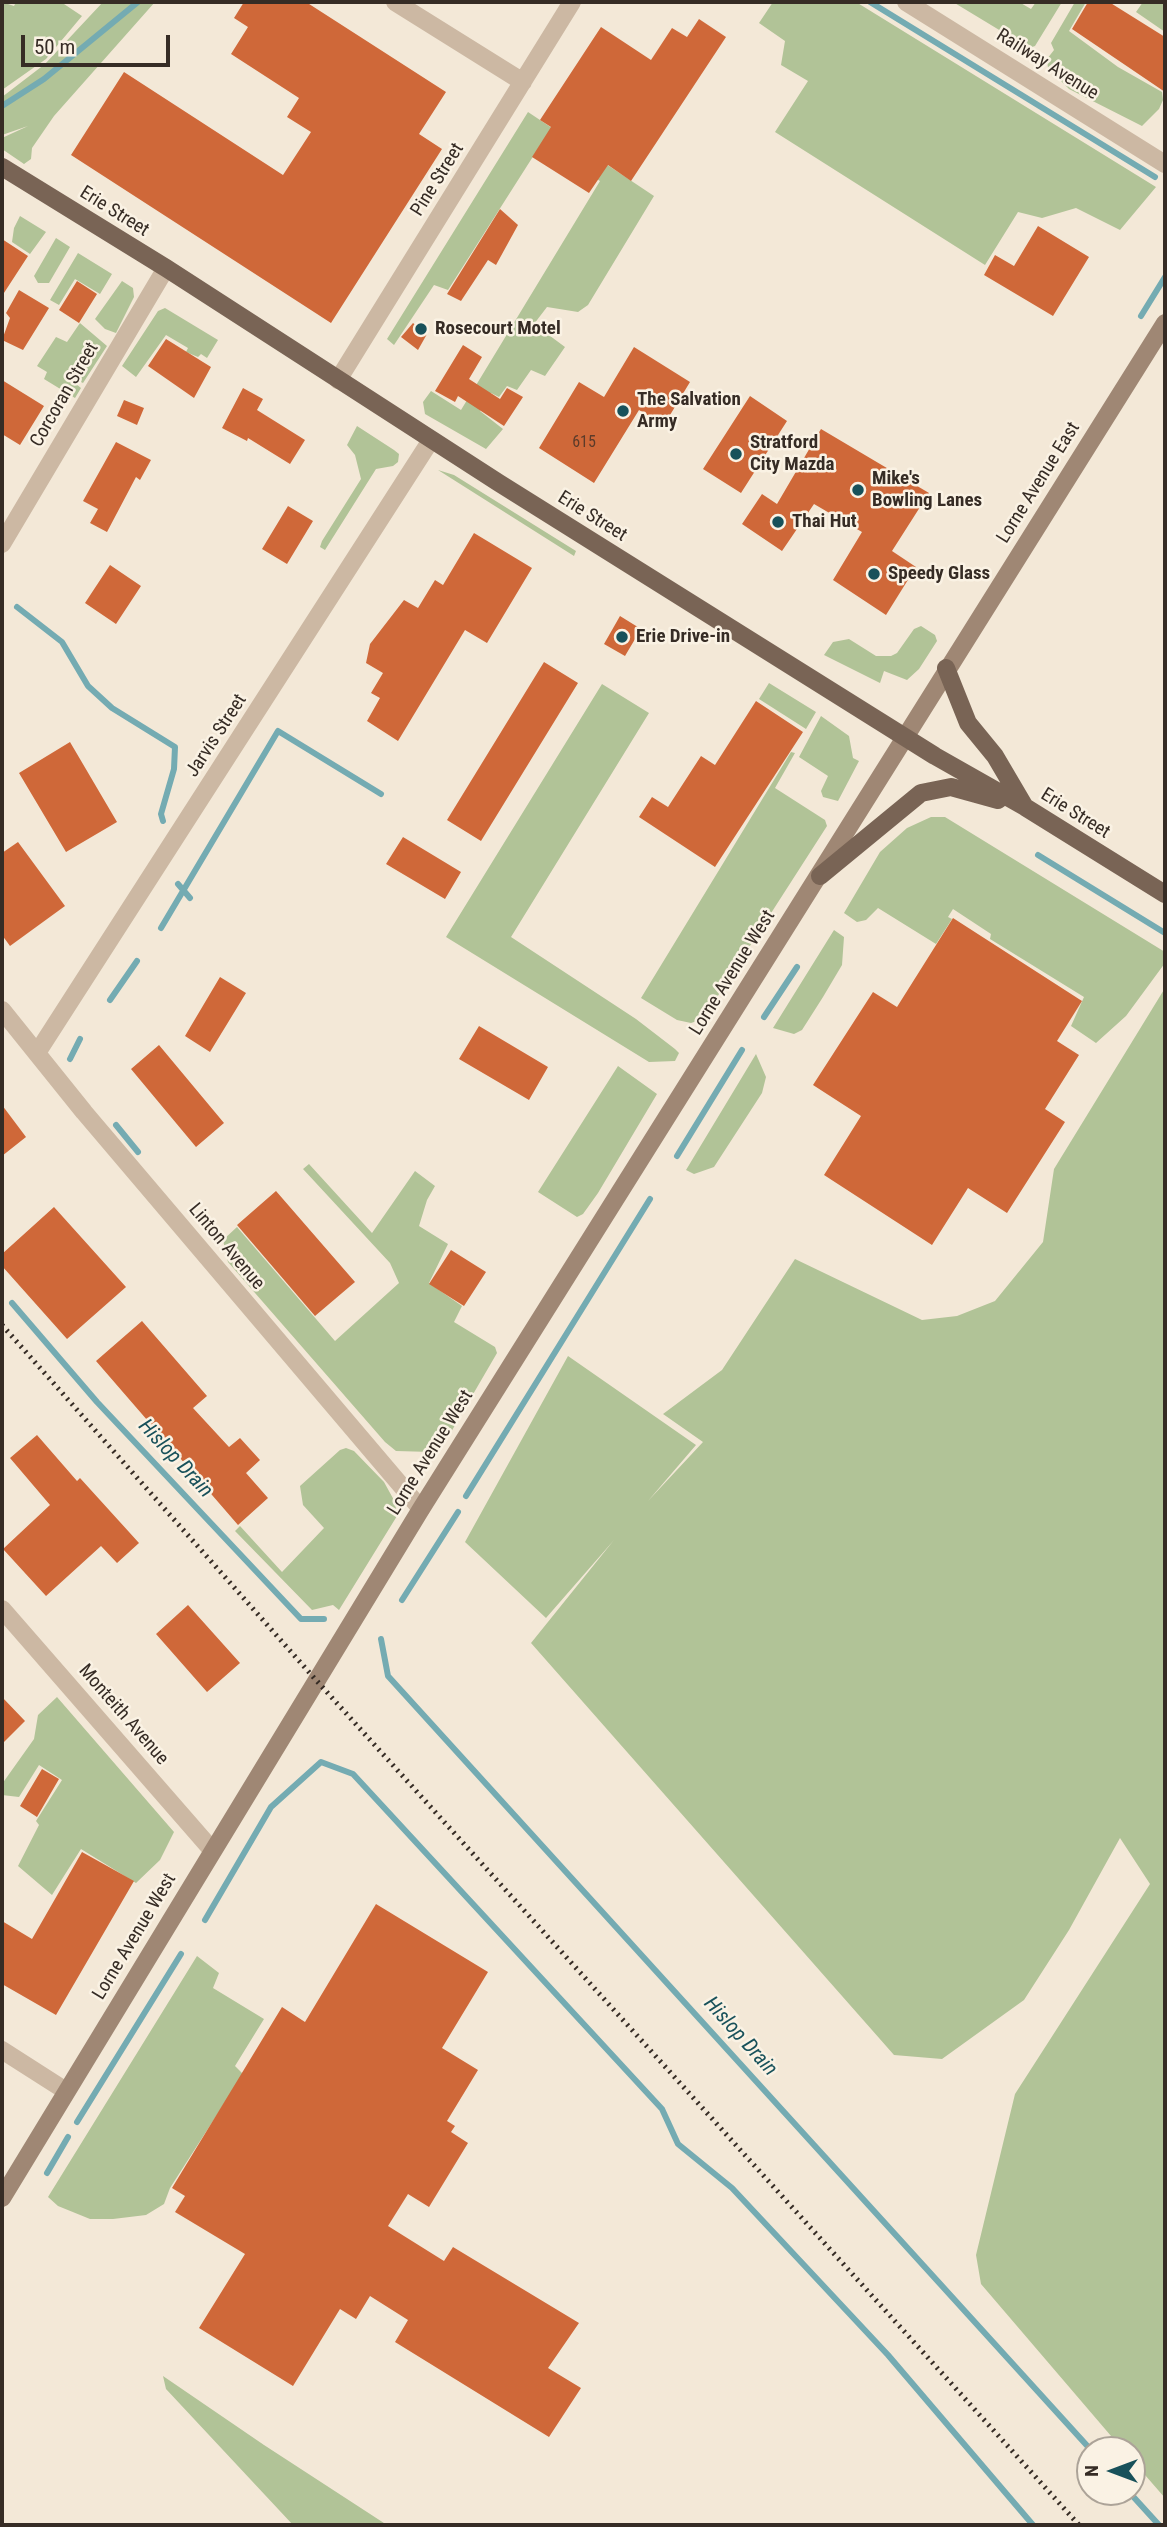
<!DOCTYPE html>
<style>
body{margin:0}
#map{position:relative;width:1167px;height:2527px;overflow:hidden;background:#f3e8d7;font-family:"Roboto Condensed",sans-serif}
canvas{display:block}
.frame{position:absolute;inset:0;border:4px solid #362c25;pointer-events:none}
.north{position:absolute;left:1076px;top:2436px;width:70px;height:70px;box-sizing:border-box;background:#faf2e4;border:2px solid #aca398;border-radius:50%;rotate:270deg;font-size:19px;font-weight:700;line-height:28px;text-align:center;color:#362c25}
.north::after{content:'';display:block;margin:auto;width:24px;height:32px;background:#18515a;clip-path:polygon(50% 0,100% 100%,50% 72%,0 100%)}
.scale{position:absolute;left:21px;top:35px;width:149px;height:32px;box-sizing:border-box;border:4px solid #362c25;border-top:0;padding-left:9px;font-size:21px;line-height:24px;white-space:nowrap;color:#362c25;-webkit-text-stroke:5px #faf2e4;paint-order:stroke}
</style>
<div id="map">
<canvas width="1167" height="2527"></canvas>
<div class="frame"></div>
<div class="north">N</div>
<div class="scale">50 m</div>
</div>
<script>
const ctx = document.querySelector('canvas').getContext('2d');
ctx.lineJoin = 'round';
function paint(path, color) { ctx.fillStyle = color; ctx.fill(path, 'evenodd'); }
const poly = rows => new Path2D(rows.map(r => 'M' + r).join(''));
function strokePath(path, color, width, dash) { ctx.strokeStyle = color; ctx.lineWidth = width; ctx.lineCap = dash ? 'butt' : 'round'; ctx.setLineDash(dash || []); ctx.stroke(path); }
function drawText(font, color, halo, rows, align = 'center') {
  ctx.font = font + ' "Roboto Condensed",sans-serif'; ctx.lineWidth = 5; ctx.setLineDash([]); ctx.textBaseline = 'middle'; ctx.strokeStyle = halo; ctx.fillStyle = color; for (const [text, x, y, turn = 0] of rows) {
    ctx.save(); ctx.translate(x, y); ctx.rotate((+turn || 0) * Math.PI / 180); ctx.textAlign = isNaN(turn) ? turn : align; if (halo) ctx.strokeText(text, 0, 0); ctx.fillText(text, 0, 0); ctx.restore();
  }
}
paint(poly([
 [2,2,10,2,8,4,14,6,16,2,61,2,82,16,46,59,2,90],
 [103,2,155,2,54,116,32,148,31,159,24,164,2,149,2,138,28,126,2,135,2,97,45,64],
 [773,2,856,2,1156,187,1120,230,1076,208,1042,218,1018,212,985,265,775,132,808,81,781,65,785,41,759,23],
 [953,2,1019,2,1031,9,1036,2,1062,2,1035,46,1029,48],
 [1075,2,1086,2,1069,31,1118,67,1162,92,1163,100,1159,109,1142,126,1069,89,1048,68,1047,59,1054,50,1051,43],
 [1143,2,1165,2,1165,32,1136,12],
 [528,112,654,196,588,305,578,312,547,307,534,324,565,347,545,376,531,370,517,390,507,386,499,397,491,393,480,411,503,429,486,449,425,414,423,402,431,391,461,410,600,181,541,144,448,290,434,285,394,345,387,339],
 [20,216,46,232,30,254,12,242,14,228],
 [56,238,70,247,49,283,38,283,34,276],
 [78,253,112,274,100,294,75,279,59,305,50,300],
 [122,281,133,288,134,297,116,333,105,329,95,319],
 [165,308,218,340,207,358,201,354,198,357,186,352,188,348,166,335,136,377,122,366,158,311],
 [80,323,107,346,83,383,79,381,76,384,81,388,75,398,44,379,47,372,37,366,56,337,67,342],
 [357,426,394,450,399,454,398,462,393,466,376,469,325,550,320,547,322,541,361,479,355,455,347,445],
 [438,470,454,475,576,551,574,556],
 [921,626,935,635,937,641,919,669,907,680,884,671,880,683,824,655,833,642,849,639,876,656,891,656,897,653,914,629],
 [769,683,816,712,806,729,759,699],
 [602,684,649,713,511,937,636,1019,675,1049,679,1053,675,1061,649,1062,446,937],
 [821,716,849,736,853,758,859,761,838,801,823,797,821,791,828,776,799,757],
 [791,752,795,753,775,788,825,820,827,826,703,1019,691,1023,677,1020,641,998],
 [931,817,945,817,1165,952,1165,963,1126,1016,1096,1043,1071,1026,1084,997,990,939,991,934,953,909,948,917,952,919,936,944,878,908,866,920,857,922,844,913,880,852,907,828],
 [834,930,844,937,842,965,823,997,802,1030,794,1034,773,1028],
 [1165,988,1165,2498,1132,2460,1132,2450,1123,2450,981,2284,976,2255,1015,2094,1150,1884,1120,1838,1069,1930,1024,2000,942,2059,894,2055,531,1643,614,1540,546,1618,465,1542,568,1356,696,1445,648,1501,703,1442,663,1414,722,1370,795,1259,922,1320,957,1316,995,1301,1043,1242,1054,1169],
 [756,1054,766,1077,762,1093,714,1167,694,1174,686,1170],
 [618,1066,657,1094,598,1193,583,1214,577,1217,538,1192],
 [309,1164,372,1233,415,1171,435,1186,427,1200,419,1226,448,1244,429,1283,462,1306,454,1322,495,1347,497,1353,447,1439,432,1452,396,1451,385,1442,228,1262,223,1240,237,1227,335,1341,399,1283,390,1263,303,1169],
 [346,1448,354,1451,384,1482,395,1502,397,1516,339,1610,333,1605,312,1610,235,1531,240,1526,282,1572,324,1528,303,1505,300,1486,340,1450],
 [57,1697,174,1832,160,1860,136,1883,81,1849,52,1895,18,1866,39,1825,36,1821,62,1780,39,1765,19,1797,2,1795,2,1784,34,1739,38,1715],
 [197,1956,219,1973,213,1988,264,2019,235,2066,243,2074,170,2188,164,2204,146,2215,113,2219,90,2219,58,2206,48,2197],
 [163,2376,264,2445,387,2525,293,2525,166,2389]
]), '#b1c397');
strokePath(poly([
 [870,2,1155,177],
 [2,106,44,79,138,2],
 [1141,316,1165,277],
 [17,607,62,642,88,686,112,708,175,747,174,769,161,814,163,821],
 [1038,855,1165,933],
 [178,884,190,898],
 [161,928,278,731,381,794],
 [110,1000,137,961],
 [764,1017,797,967],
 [70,1059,80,1039],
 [116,1125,138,1152],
 [677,1156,742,1050],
 [12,1303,97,1402,301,1619,324,1619],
 [466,1496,650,1199],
 [402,1600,458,1512],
 [381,1639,388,1676,1091,2450],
 [205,1920,271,1807,321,1762,353,1774,662,2109,678,2144,732,2188,888,2355,1033,2525],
 [77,2122,181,1954],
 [47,2173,68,2137],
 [1129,2492,1159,2525]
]), '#74abb2', 6);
paint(poly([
 [244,2,306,2,446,92,419,134,442,149,331,323,71,155,124,72,283,175,311,132,287,117,299,98,231,54,248,27,234,18],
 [1088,2,1109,2,1165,37,1165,92,1072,29],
 [699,19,726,37,631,181,608,165,589,193,532,157,551,127,540,120,601,27,651,60,672,28,687,37],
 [500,209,518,225,496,265,488,260,461,301,447,294],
 [1038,226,1089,257,1053,316,984,275,995,255,1014,266],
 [2,239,28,256,2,296],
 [77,281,97,294,79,323,59,310],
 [19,290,49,308,23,350,2,340,10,318,6,313],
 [413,323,427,334,418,350,401,337],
 [166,339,211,367,194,398,148,366],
 [463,345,482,357,469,379,500,399,507,388,523,397,504,426,458,396,455,402,435,391],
 [634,347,690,382,664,425,639,410,594,483,539,448,579,382,604,397],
 [2,380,44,406,20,445,2,434],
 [243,388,263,399,257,410,305,440,290,464,248,438,247,441,222,428],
 [750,396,787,421,741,493,703,469],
 [124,400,144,408,137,425,117,416],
 [821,429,929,493,892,551,916,567,886,615,833,580,862,532,814,504,782,551,742,524,762,494,777,504],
 [116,442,151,460,140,480,136,477,107,532,90,523,98,509,83,501],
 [288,506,313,521,287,564,262,549],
 [474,533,532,568,487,643,465,630,398,741,367,721,380,698,371,693,383,673,366,663,370,644,404,600,418,608,435,580,443,585],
 [110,565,141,586,116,624,85,603],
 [620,616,641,629,625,656,604,644],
 [544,662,578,683,481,841,447,820],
 [756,701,803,732,715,867,639,817,652,797,668,807,701,756,715,765],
 [70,742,117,822,66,852,19,773],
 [403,837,461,872,445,899,386,864],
 [18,842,65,906,10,946,2,935,2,853],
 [953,918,1082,1001,1057,1041,1079,1055,1045,1109,1065,1122,1007,1213,968,1188,932,1245,824,1175,861,1116,813,1085,873,992,897,1007],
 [220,977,246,993,210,1052,185,1036],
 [479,1026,548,1067,529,1100,459,1059],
 [159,1045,224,1123,196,1147,131,1069],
 [2,1105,26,1137,2,1156],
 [276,1191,355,1282,315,1316,237,1225],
 [54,1207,126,1287,67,1339,2,1266,2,1254],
 [451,1250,486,1272,464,1306,429,1284],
 [142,1321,207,1396,193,1408,229,1447,240,1438,260,1460,246,1473,268,1498,238,1525,96,1361],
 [37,1435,77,1481,80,1478,139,1543,117,1563,101,1546,46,1596,3,1549,50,1505,10,1458],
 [188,1605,240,1663,207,1692,156,1634],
 [2,1697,25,1721,2,1744],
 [42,1769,59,1779,37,1817,20,1806],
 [82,1852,134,1881,56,2015,2,1984,2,1921,32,1939],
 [376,1904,488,1972,442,2048,478,2070,447,2121,455,2126,451,2132,468,2143,429,2207,408,2194,388,2226,444,2261,453,2247,579,2323,548,2368,581,2388,549,2437,395,2342,408,2320,370,2296,356,2319,340,2309,293,2386,199,2328,245,2254,175,2212,185,2196,172,2188,282,2007,305,2022]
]), '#cf6839');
strokePath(poly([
 [395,2,523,82],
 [906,2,1165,164],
 [338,380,572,2],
 [2,544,166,268],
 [2,1010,84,1112,421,1509],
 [37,1053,431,440],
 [2,1609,212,1850]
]), '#ccb8a3', 18);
strokePath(poly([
 [2,2050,66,2091]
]), '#ccb8a3', 18);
strokePath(poly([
 [2,2198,421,1509,1165,323]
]), '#9f8774', 18);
strokePath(poly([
 [2,167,166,268,499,483,935,756,1025,807,1165,894],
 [946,668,968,723,995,756,1025,807],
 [820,876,921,793,951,787,998,800]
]), '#796455', 18);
strokePath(poly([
 [2,1325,316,1680,1079,2525]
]), '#362c25', 5, [2, 5]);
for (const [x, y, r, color] of [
 [421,329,7,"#18515a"],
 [623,411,7,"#18515a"],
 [736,454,7,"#18515a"],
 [858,490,7,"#18515a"],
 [778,522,7,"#18515a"],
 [874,574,7,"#18515a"],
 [622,637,7,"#18515a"]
]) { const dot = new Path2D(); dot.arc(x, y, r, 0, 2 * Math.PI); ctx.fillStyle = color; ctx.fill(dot); strokePath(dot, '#faf2e4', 2.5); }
drawText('16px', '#5c3b2a', null, [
 ["615",584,443]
]);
drawText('19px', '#362c25', '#faf2e4', [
 ["Railway Avenue",1047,65,32],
 ["Pine Street",438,180,-58],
 ["Erie Street",114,212,32],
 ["Corcoran Street",65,395,-60],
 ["Lorne Avenue East",1039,483,-58],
 ["Erie Street",592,517,32],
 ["Jarvis Street",217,736,-57],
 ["Erie Street",1075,814,32],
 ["Lorne Avenue West",733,973,-58],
 ["Linton Avenue",226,1247,50],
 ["Lorne Avenue West",431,1453,-58],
 ["Monteith Avenue",123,1715,49],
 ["Lorne Avenue West",135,1937,-59]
]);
drawText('bold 19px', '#362c25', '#faf2e4', [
 ["Rosecourt Motel",435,329],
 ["The Salvation",637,400],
 ["Army",637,422],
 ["Stratford",750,443],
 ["City Mazda",750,465],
 ["Mike's",872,479],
 ["Bowling Lanes",872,501],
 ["Thai Hut",792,522],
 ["Speedy Glass",888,574],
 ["Erie Drive-in",636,637]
], 'left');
drawText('italic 21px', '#18515a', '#faf2e4', [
 ["Hislop Drain",175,1459,47],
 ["Hislop Drain",740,2037,48]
]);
</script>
